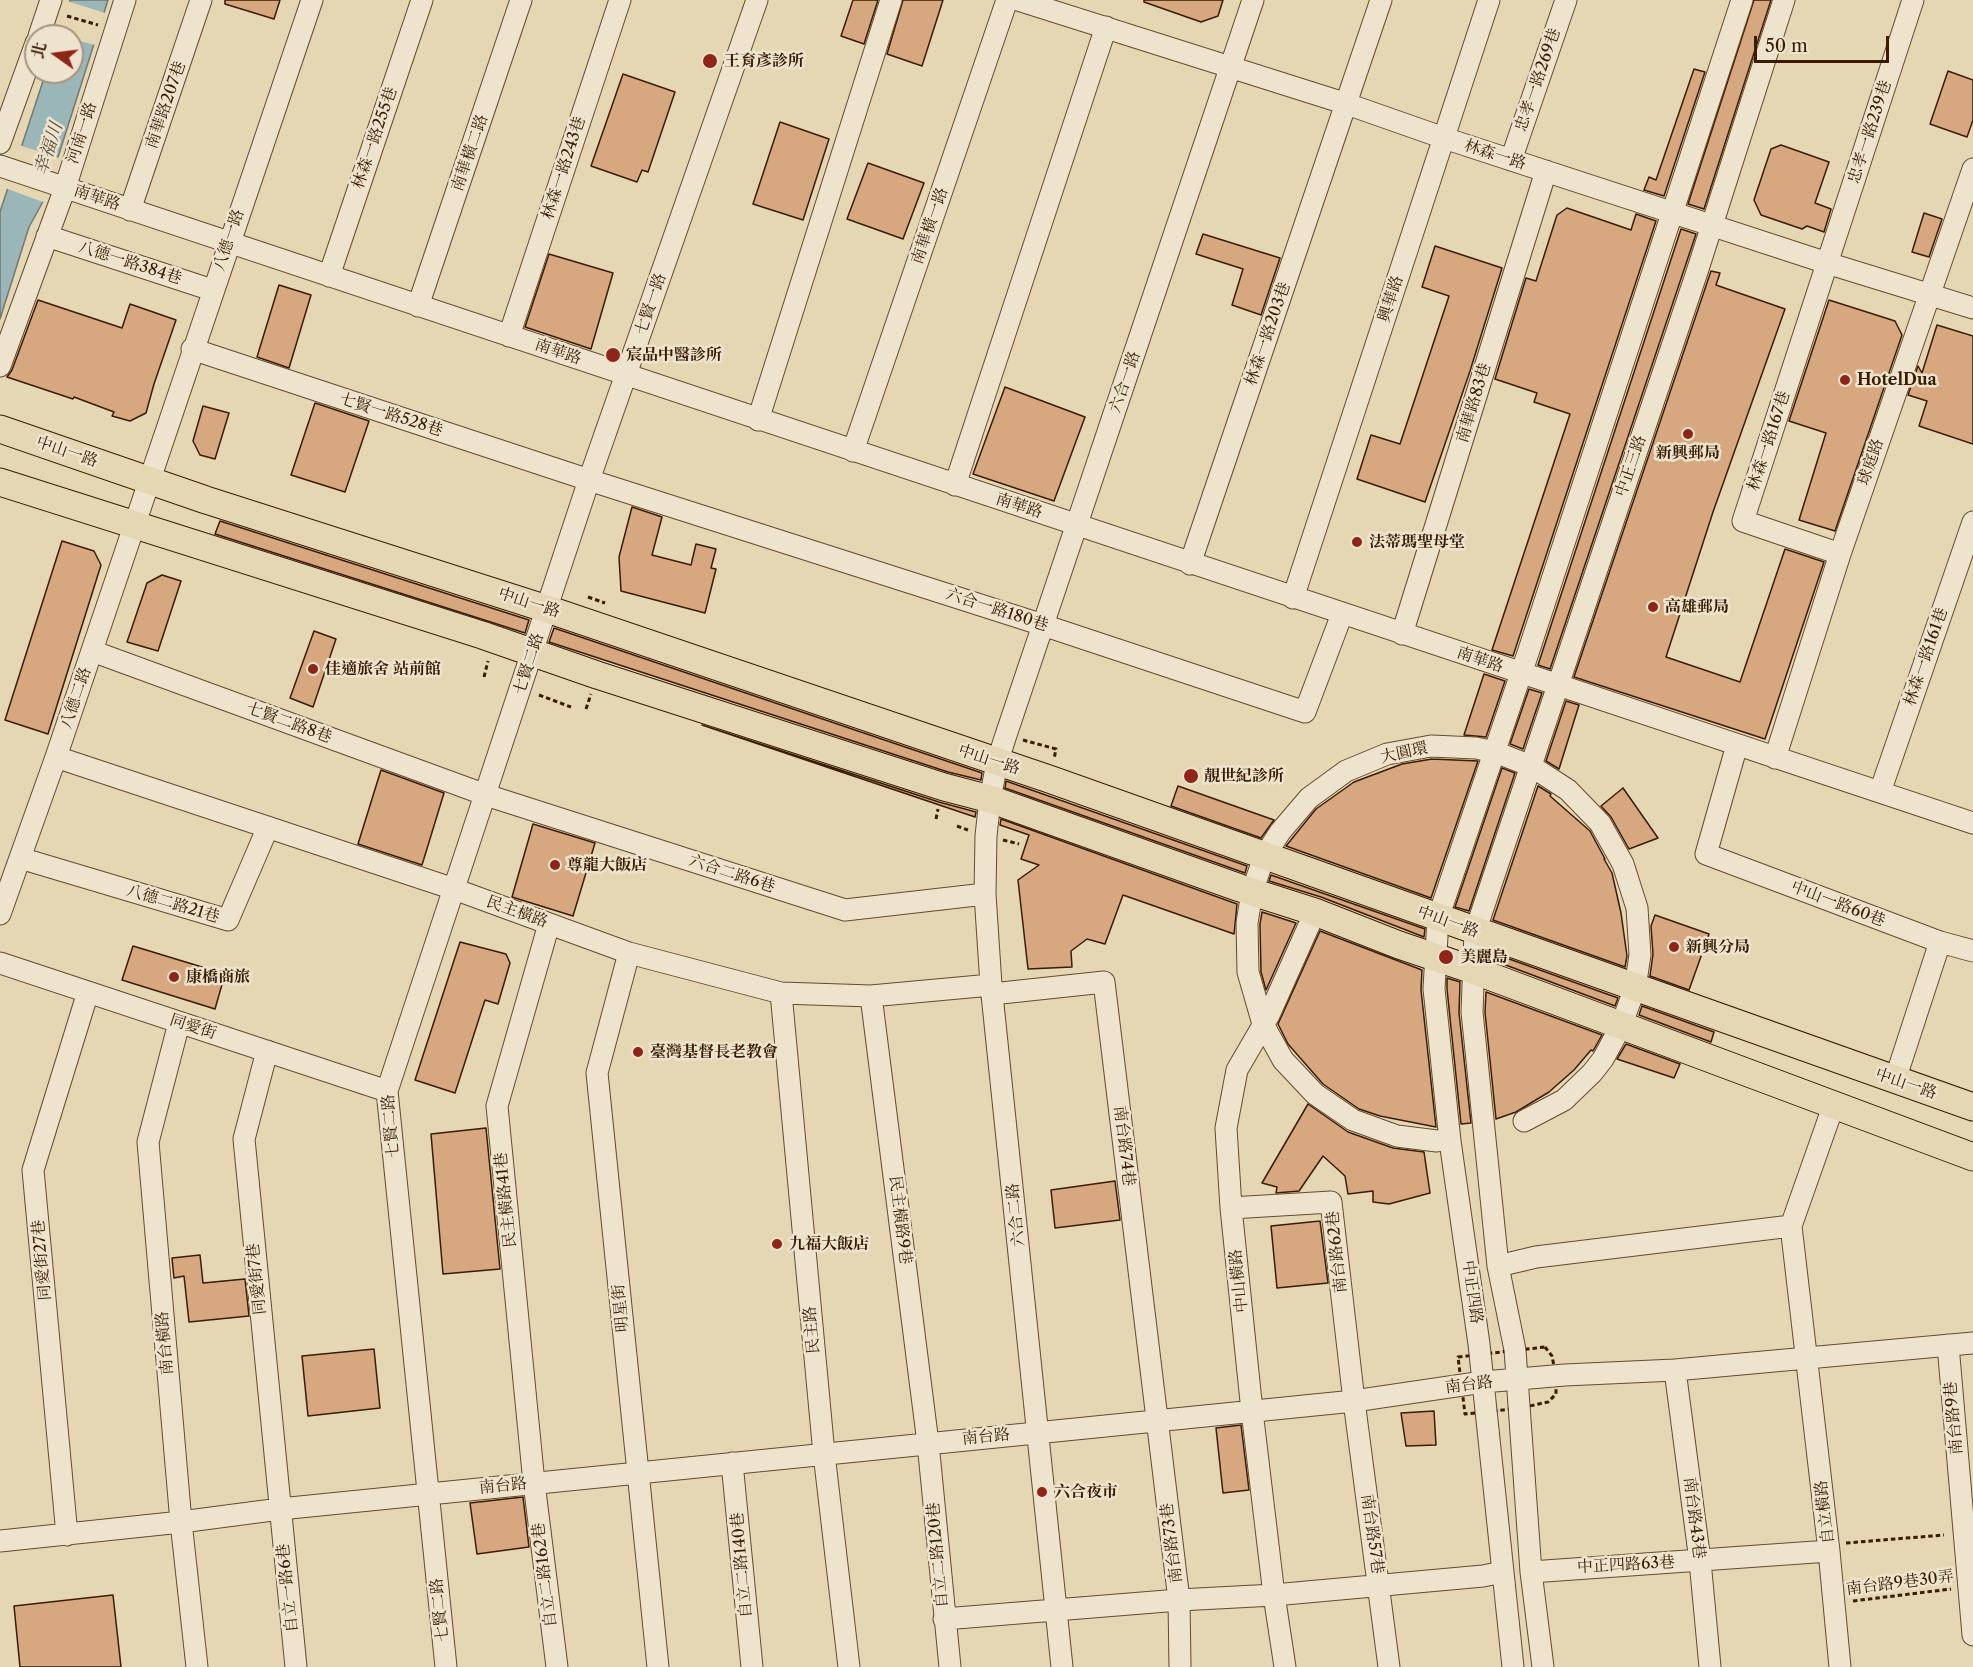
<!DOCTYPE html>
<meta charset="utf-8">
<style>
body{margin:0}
#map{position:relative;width:1973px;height:1667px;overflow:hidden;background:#e5d6b4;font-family:"Libre Caslon Text","Noto Serif TC",serif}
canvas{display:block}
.north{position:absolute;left:24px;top:24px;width:60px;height:60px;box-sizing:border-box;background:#eee4ce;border:2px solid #a6947c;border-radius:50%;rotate:284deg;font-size:16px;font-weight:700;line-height:24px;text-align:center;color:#391c02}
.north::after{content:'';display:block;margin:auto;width:21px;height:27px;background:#8f2418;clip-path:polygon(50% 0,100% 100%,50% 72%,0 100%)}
.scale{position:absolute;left:1754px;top:36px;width:135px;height:27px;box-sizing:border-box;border:3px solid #391c02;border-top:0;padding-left:8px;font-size:18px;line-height:21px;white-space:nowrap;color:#391c02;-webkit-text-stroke:4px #eee4ce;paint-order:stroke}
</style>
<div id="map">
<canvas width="1973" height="1667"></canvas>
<div class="north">北</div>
<div class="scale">50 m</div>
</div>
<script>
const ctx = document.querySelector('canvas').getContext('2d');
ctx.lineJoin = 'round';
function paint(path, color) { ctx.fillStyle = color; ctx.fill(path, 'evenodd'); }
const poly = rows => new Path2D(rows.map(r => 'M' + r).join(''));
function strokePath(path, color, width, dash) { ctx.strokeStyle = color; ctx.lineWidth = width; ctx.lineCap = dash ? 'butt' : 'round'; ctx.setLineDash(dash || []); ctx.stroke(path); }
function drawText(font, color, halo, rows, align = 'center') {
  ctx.font = font + ' "Libre Caslon Text","Noto Serif TC",serif'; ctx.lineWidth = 5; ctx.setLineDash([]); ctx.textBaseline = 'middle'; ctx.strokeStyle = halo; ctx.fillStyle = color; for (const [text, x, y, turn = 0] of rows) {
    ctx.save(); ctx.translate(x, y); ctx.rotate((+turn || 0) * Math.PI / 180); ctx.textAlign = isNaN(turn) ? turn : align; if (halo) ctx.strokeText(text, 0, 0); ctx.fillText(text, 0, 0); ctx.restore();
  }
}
const water = poly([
 [70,0,108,0,45,198,29,227,0,319,0,212,46,72,72,72,72,36,58,36,70,0]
]);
paint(water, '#9bb6b9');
strokePath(water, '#747870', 1.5);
paint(poly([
 [67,1,105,13,95,45,72,39,72,36,56,34],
 [19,145,59,158,46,203,5,188]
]), '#e5d6b4');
const building = poly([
 [225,0,280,0,274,19,225,4,225,0],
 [853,0,878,0,864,44,841,36,853,0],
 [903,0,943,0,922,66,887,54,903,0],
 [1144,0,1223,0,1218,16,1201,22,1144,2,1144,0],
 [1754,0,1771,0,1704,209,1688,204,1754,0],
 [1694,69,1705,72,1664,196,1644,190,1649,177,1656,180,1694,69],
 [1948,71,1973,80,1973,120,1967,137,1930,124,1948,71],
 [623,74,675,92,648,172,642,170,637,182,591,166,623,74],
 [780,122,829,139,803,220,753,204,780,122],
 [1781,145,1829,162,1815,203,1831,209,1824,232,1807,226,1802,229,1761,215,1754,200,1771,149,1781,145],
 [868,163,924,183,903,239,847,219,868,163],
 [1567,208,1631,230,1636,214,1656,221,1513,656,1492,650,1570,414,1534,402,1537,393,1495,379,1526,278,1536,281,1557,215,1567,208],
 [1924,213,1942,219,1929,257,1912,252,1924,213],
 [1681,229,1696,234,1550,669,1538,665,1681,229],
 [1203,234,1280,258,1261,315,1232,305,1243,269,1196,254,1203,234],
 [1435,246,1502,268,1470,371,1425,502,1357,479,1371,435,1400,444,1449,296,1422,287,1435,246],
 [549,254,613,273,591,349,525,327,549,254],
 [1711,271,1720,273,1716,285,1785,309,1713,512,1666,657,1740,682,1785,549,1824,562,1765,739,1574,677,1711,271],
 [279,285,311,295,289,368,257,357,279,285],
 [38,300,122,328,130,304,176,320,154,384,146,413,130,421,112,416,114,412,74,397,73,399,7,377,12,370,38,300],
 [1829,300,1895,321,1902,335,1835,531,1799,520,1826,433,1789,421,1829,300],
 [1937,325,1973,336,1973,444,1919,426,1927,401,1908,395,1918,366,1922,373,1937,325],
 [1005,387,1085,417,1054,501,973,474,1005,387],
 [315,403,369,421,345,492,291,475,315,403],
 [203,406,229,413,215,459,200,455,193,441,203,406],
 [632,507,662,517,652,555,691,565,696,544,716,549,711,568,716,569,705,613,621,591,619,557,632,507],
 [220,521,529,620,525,633,215,534,220,521],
 [62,541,94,551,101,565,48,734,5,720,62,541],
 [162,575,181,581,158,651,127,642,147,583,162,575],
 [554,628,982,773,981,780,948,772,549,642,554,628],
 [314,631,336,639,313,707,290,698,314,631],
 [1484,674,1505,681,1486,737,1464,735,1484,674],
 [1529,689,1542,693,1523,749,1510,744,1529,689],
 [1566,701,1579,705,1559,769,1546,761,1566,701],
 [702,725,939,802,976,812,975,817,702,725],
 [1432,759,1478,761,1431,898,1286,846,1316,809,1354,782,1402,764,1432,759],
 [1502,768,1515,773,1469,911,1455,907,1502,768],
 [381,770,444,793,422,865,358,844,381,770],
 [1006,781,1247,866,1245,873,1005,788,1006,781],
 [1178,786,1274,820,1261,838,1171,806,1178,786],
 [1538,786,1551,794,1550,796,1590,831,1605,859,1604,859,1612,873,1621,913,1627,956,1625,967,1493,920,1538,786],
 [1623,788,1658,838,1629,849,1611,817,1601,806,1623,788],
 [1001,819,1237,904,1234,934,1123,895,1105,944,1087,939,1071,951,1072,967,1028,969,1018,880,1039,865,1021,859,1029,835,1000,825,1001,819],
 [533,824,595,843,573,916,512,897,533,824],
 [1271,875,1425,929,1424,937,1321,897,1269,881,1271,875],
 [1262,912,1296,923,1266,990,1261,972,1260,924,1262,912],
 [1655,915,1709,934,1689,990,1650,976,1653,954,1651,926,1655,915],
 [1320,931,1422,970,1421,990,1436,1127,1380,1116,1359,1109,1323,1084,1288,1044,1278,1024,1320,931],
 [460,942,506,954,510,963,498,1004,485,1000,455,1093,415,1080,460,942],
 [133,946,225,974,215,1009,122,980,133,946],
 [1487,951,1618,998,1615,1006,1487,958,1487,951],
 [1447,978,1460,982,1459,1013,1471,1123,1461,1124,1447,989,1447,978],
 [1486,992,1602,1035,1593,1051,1591,1050,1574,1070,1549,1092,1516,1112,1496,1119,1485,1012,1486,992],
 [1642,1006,1714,1032,1711,1042,1639,1015,1642,1006],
 [1626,1044,1680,1064,1674,1078,1617,1059,1626,1044],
 [1308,1104,1348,1132,1393,1148,1424,1152,1430,1193,1389,1204,1373,1202,1373,1191,1348,1194,1345,1176,1323,1156,1299,1191,1276,1193,1277,1187,1262,1183,1308,1104],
 [486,1128,500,1269,443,1274,431,1134,486,1128],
 [1115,1181,1120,1220,1055,1228,1051,1190,1115,1181],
 [1320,1221,1328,1283,1277,1288,1271,1226,1320,1221],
 [200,1255,203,1283,245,1279,249,1316,189,1322,184,1276,174,1278,172,1258,200,1255],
 [374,1349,380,1408,308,1416,302,1356,374,1349],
 [1434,1411,1436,1445,1406,1446,1401,1413,1434,1411],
 [1241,1425,1249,1490,1223,1493,1216,1428,1241,1425],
 [523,1497,529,1547,477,1554,470,1503,523,1497],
 [113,1595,121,1667,20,1667,14,1606,113,1595]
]);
paint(building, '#d7a77f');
strokePath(building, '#391c02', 1.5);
const minor = poly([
 [1018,0,1347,104,1444,138,1827,263,1973,308],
 [39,36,51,0],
 [0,143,36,43],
 [1511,160,1566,0],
 [0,166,1973,823],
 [130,210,201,0],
 [47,236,212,290],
 [329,276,422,0],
 [418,306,521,0],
 [509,336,620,0],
 [192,349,589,480,1043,625,1305,712,1342,614],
 [0,366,65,188,125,0],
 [758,420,891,0],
 [853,451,1007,0],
 [955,485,1106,27],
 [1840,554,1743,521,1913,0],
 [1190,564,1381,0],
 [1293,598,1489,0],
 [1402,634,1546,171],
 [92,651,486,795,845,910,985,894],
 [1737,745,1706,854,1940,942,1895,1080],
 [56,757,454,889,629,953,781,993,871,996,991,985],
 [1775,758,1840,554,1973,169],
 [1880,792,1973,522],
 [20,858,228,920,268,827],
 [0,914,56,757,312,0],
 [549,924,497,1106,534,1483,557,1667],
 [1940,942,1973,951],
 [629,953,597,1073,658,1667],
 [0,963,387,1091],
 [781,993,824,1454,849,1667],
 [992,994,1104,982,1179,1600,1180,1667],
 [871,996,928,1443,950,1667],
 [179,1023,148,1142,181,1522,197,1667],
 [267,1051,244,1139,296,1667],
 [1834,1104,1791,1226,1829,1551,1840,1667],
 [1437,1141,1397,1136,1353,1120,1315,1094,1283,1060,1263,1024,1248,972,1247,923,1252,892,1264,857,1280,832,1309,798,1346,771,1387,754,1431,746,1476,748,1495,752,1531,766,1568,790,1600,823,1623,864,1637,908,1640,955,1635,988,1621,1026,1603,1059,1592,1073,1564,1100,1524,1121],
 [1231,1208,1331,1202,1354,1401,1389,1667],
 [1498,1266,1536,1257,1791,1226],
 [1948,1345,1973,1635],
 [1675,1370,1700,1561,1710,1667],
 [732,1463,752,1667],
 [67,1535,33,1170,88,992],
 [0,1541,181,1522,280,1509,1354,1401,1483,1382,1565,1375,1675,1370,1973,1343],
 [1531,1572,1829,1551],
 [944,1619,1179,1600,1274,1595,1483,1576,1502,1572],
 [446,1667,387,1091,589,480,757,0],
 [1062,1667,991,985,985,894,986,836,990,799,997,763,1006,735,1253,0],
 [1285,1667,1274,1595,1252,1411,1231,1208,1226,1128,1237,1070,1269,1015,1315,912],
 [1513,1667,1479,1344,1450,1141,1434,989,1438,918,1529,650,1742,0],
 [1543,1667,1531,1572,1515,1350,1498,1266,1472,1012,1475,932,1697,272,1784,0]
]);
const major = poly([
 [0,429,206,500,547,609,1049,779,1973,1107],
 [0,482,482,635,597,675,944,787,990,799,1240,888,1315,912,1399,945,1473,970,1973,1157]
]);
strokePath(minor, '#644a2e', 23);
strokePath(major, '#391c02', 29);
strokePath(poly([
 [67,16,98,25],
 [588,597,605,603],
 [484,677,488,661],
 [539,695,571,707],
 [586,709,591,694],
 [1023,740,1056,749,1054,759],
 [936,819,938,809],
 [957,826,968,830],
 [1003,840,1019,844],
 [1545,1347,1552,1356,1556,1376,1556,1394,1548,1402,1520,1408,1465,1414,1458,1357,1545,1347],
 [1846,1543,1944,1535],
 [1853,1601,1951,1589]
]), '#391c02', 3, [4.5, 3]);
strokePath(minor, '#eee4ce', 21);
strokePath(major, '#e5d6b4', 27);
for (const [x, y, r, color] of [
 [710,61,8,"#8f2418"],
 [613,355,8,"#8f2418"],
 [1845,380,6,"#8f2418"],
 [1688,434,6,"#8f2418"],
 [1357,542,6,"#8f2418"],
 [1653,607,6,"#8f2418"],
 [313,669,6,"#8f2418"],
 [1191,776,8,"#8f2418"],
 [555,865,6,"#8f2418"],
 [1674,947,6,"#8f2418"],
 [1446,957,8,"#8f2418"],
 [174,977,6,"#8f2418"],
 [638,1052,6,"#8f2418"],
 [777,1244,6,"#8f2418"],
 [1042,1492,6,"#8f2418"]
]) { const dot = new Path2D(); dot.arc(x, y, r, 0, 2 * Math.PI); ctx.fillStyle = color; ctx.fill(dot); strokePath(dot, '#eee4ce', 2); }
drawText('bold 16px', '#391c02', '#eee4ce', [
 ["王育彥診所",724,61],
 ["宸品中醫診所",626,355],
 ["HotelDua",1857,380],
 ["新興郵局",1688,453,"center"],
 ["法蒂瑪聖母堂",1369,542],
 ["高雄郵局",1665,607],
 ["佳適旅舍 站前館",325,669],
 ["靚世紀診所",1204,776],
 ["尊龍大飯店",567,865],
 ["新興分局",1686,947],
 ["美麗島",1460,957],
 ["康橋商旅",186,977],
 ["臺灣基督長老教會",650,1052],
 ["九福大飯店",789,1244],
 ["六合夜市",1054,1492]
], 'left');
drawText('16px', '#391c02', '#eee4ce', [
 ["忠孝一路269巷",1538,80,-71],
 ["南華路207巷",166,105,-71],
 ["忠孝一路239巷",1870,132,-72],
 ["河南一路",82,133,-72],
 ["林森一路255巷",375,138,-71],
 ["南華橫二路",470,153,-71],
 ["林森一路",1495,155,18],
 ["林森一路243巷",564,168,-72],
 ["南華路",97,198,19],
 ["南華橫一路",930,226,-71],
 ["八德一路",229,240,-71],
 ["八德一路384巷",130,263,18],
 ["興華路",1391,299,-72],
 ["七賢一路",651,304,-71],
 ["林森一路203巷",1268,334,-71],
 ["南華路",558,352,19],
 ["六合一路",1125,382,-71],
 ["南華路83巷",1474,403,-73],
 ["七賢一路528巷",391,415,18],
 ["林森一路167巷",1769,441,-72],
 ["中山一路",67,452,19],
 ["球庭路",1871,462,-71],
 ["中正三路",1631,466,-71],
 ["南華路",1019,506,18],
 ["中山一路",529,603,18],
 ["六合一路180巷",997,610,18],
 ["林森一路161巷",1926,657,-71],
 ["南華路",1480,660,19],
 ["七賢二路",529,664,-72],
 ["八德二路",76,698,-71],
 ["七賢二路8巷",289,723,20],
 ["大圓環",1404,753,-12],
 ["中山一路",989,760,18],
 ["六合二路6巷",732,874,18],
 ["八德二路21巷",173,904,17],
 ["中山一路60巷",1838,904,21],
 ["民主橫路",517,912,20],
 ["中山一路",1448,922,20],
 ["同愛街",193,1027,18],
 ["中山一路",1906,1084,19],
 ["七賢二路",391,1126,-95],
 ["南台路74巷",1124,1146,83],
 ["民主橫路41巷",506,1200,-96],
 ["六合二路",1016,1215,-96],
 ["民主橫路9巷",900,1220,83],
 ["南台路62巷",1337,1252,-96],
 ["同愛街27巷",42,1260,-95],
 ["同愛街7巷",257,1279,-96],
 ["中山橫路",1239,1281,-96],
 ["中正四路",1472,1292,82],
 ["明星街",621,1308,-96],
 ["民主路",812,1330,-95],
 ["南台橫路",165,1343,-95],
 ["南台路",1469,1385,-7],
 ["南台路9巷",1954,1418,-95],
 ["南台路",986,1437,-6],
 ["南台路",503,1486,-6],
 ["自立橫路",1825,1512,-97],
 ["南台路43巷",1694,1518,83],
 ["南台路57巷",1372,1534,82],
 ["南台路73巷",1172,1543,-97],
 ["自立二路120巷",938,1555,-95],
 ["自立二路140巷",742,1565,-95],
 ["中正四路63巷",1626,1565,-3],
 ["自立二路162巷",545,1575,-97],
 ["南台路9巷30弄",1900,1583,-7],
 ["自立一路6巷",288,1588,-96],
 ["七賢二路",440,1610,-96]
]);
drawText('italic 18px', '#564a39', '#eee4ce', [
 ["幸福川",49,149,-72]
]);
</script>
